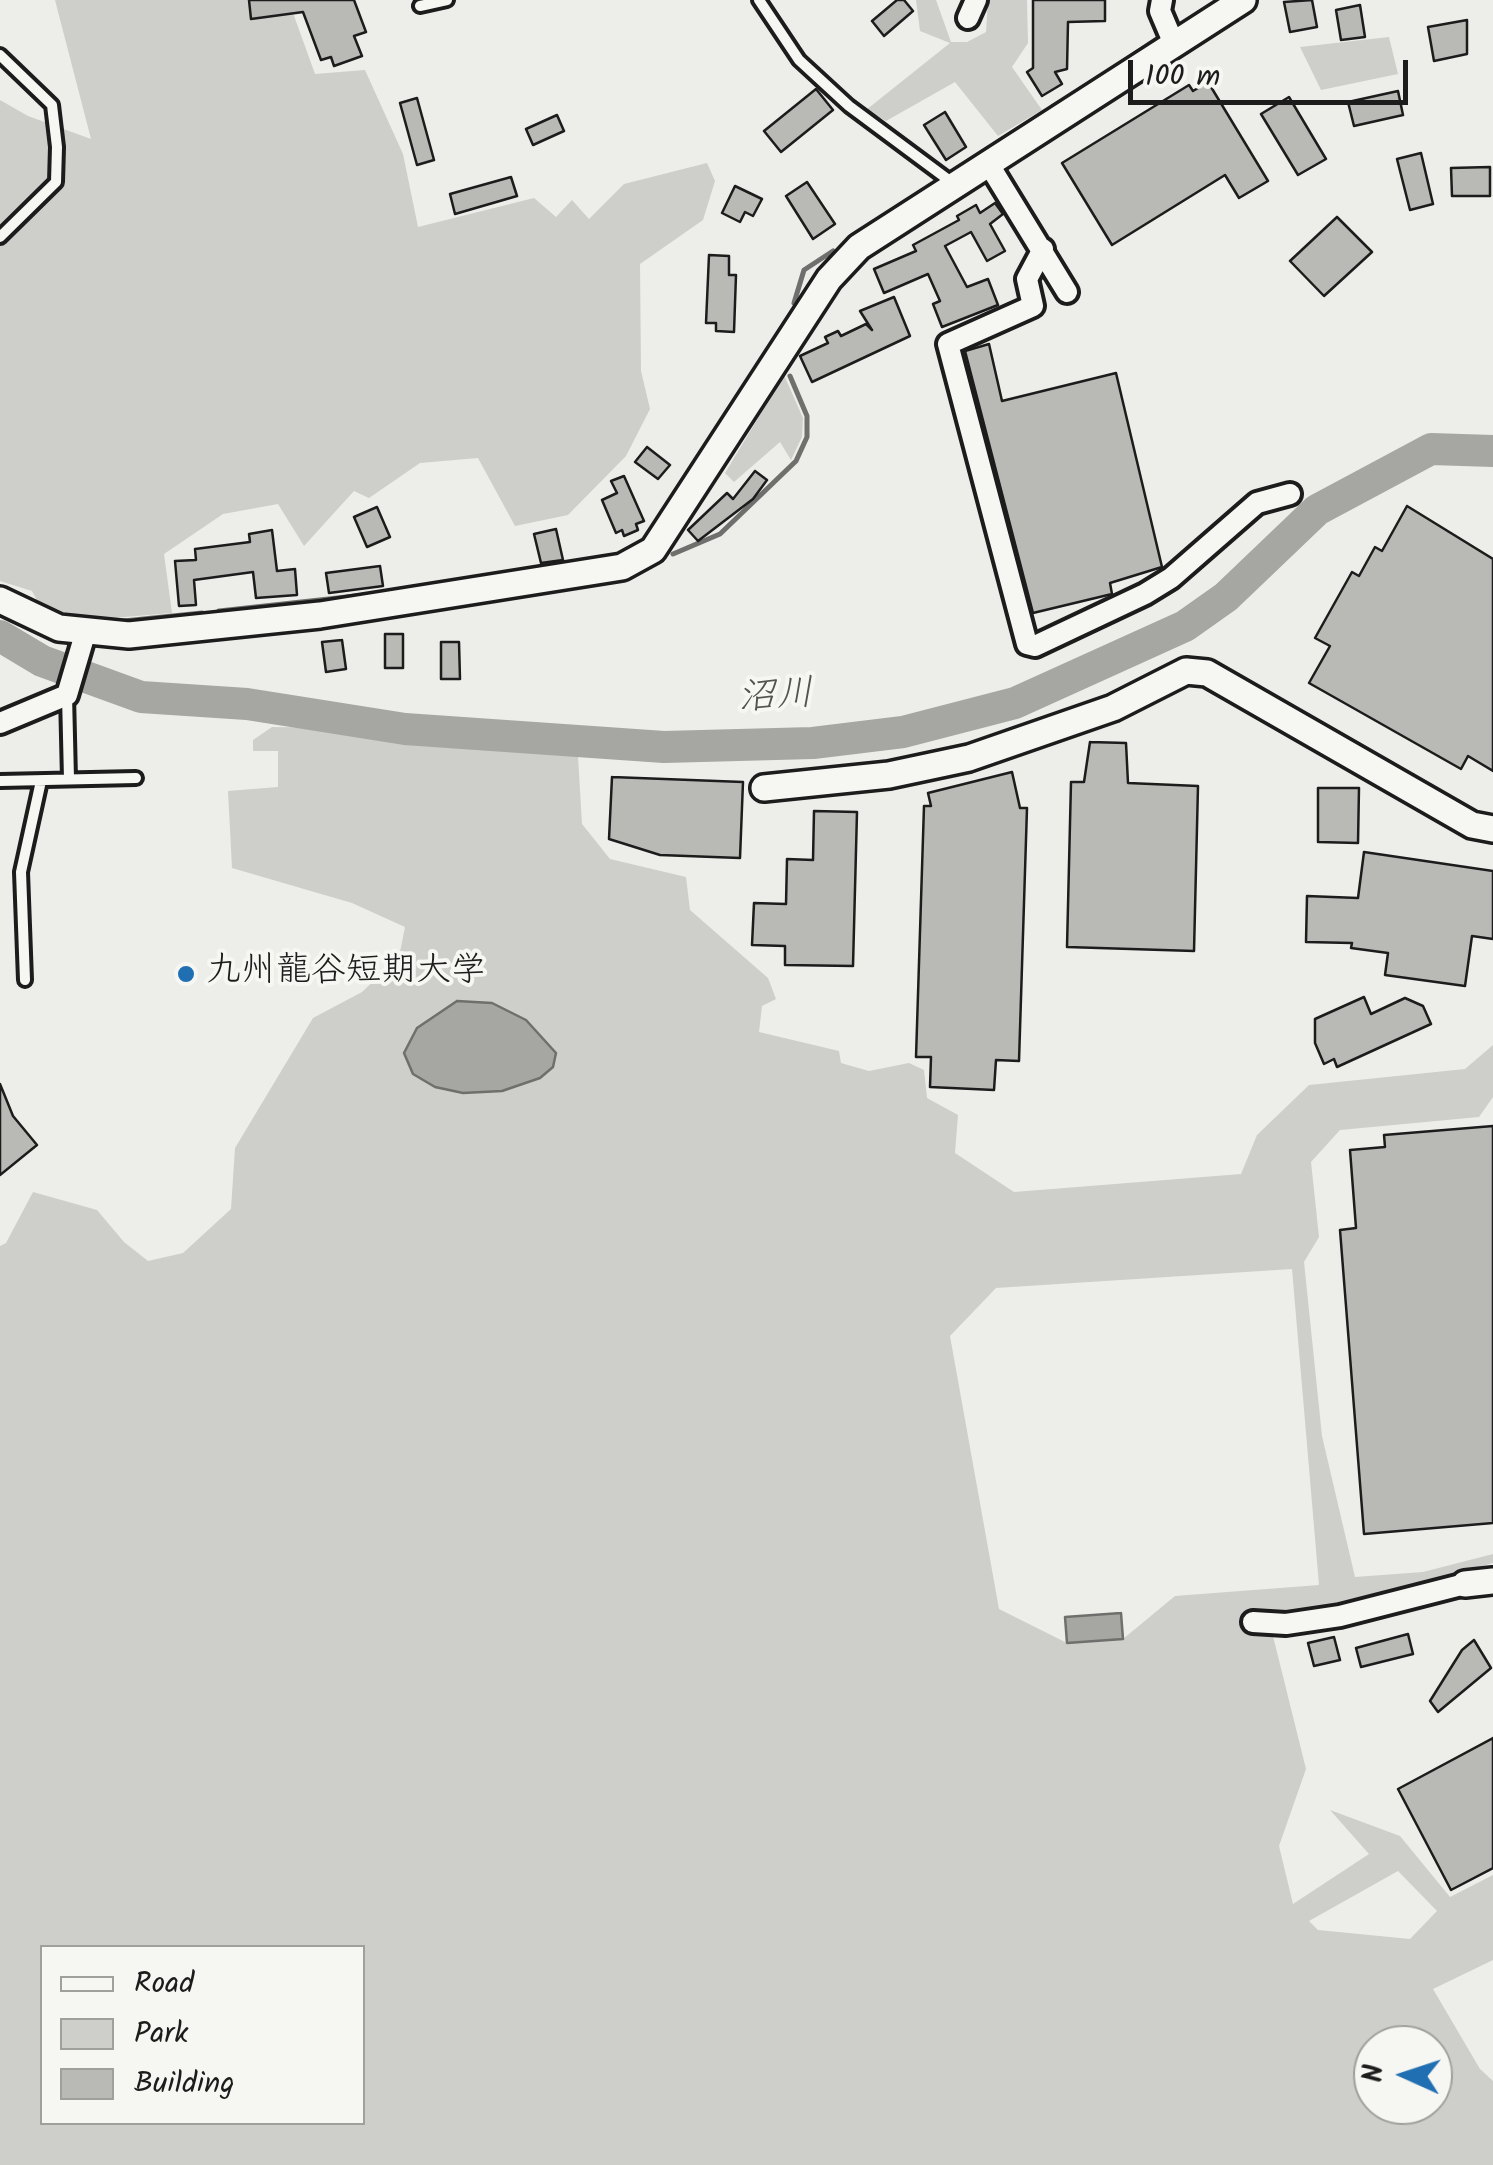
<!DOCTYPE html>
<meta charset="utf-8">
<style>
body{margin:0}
#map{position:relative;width:1493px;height:2165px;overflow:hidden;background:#edede9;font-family:Kalam,sans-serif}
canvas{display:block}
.legend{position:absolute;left:40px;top:1945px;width:325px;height:180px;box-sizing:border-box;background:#f6f6f2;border:2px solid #9f9f9c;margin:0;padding:12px 18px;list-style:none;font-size:30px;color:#1c1c1c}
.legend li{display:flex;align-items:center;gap:20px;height:50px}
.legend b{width:50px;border:2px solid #9f9f9c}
.north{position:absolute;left:1353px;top:2025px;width:100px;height:100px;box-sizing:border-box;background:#f6f6f2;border:2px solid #9f9f9c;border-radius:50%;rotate:273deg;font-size:28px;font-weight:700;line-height:40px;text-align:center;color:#1c1c1c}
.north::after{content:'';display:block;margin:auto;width:35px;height:45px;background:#1f6fb2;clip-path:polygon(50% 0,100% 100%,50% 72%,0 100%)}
.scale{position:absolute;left:1128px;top:60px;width:280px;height:45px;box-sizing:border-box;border:5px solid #1c1c1c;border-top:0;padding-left:12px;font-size:30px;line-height:35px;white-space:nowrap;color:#1c1c1c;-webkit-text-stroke:8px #f6f6f2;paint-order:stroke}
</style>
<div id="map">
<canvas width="1493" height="2165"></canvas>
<ul class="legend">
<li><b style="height:12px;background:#f6f6f2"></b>Road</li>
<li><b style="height:28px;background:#cececb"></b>Park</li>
<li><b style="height:28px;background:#b9b9b6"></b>Building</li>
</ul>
<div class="north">N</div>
<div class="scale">100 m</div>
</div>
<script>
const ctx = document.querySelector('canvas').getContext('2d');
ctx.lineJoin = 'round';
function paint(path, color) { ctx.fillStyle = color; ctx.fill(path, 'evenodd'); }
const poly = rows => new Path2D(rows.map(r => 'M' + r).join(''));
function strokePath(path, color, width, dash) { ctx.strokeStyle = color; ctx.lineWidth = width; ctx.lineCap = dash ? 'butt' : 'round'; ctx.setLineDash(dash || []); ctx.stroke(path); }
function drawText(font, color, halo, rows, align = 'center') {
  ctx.font = font + ' Kalam,"Klee One",sans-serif'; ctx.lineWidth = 8; ctx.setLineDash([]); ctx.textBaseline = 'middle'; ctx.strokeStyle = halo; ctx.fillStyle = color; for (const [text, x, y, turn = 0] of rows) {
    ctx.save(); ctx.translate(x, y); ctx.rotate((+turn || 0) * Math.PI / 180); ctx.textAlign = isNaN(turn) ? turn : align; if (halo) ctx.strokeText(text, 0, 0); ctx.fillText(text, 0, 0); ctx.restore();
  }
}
paint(poly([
 [55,0,249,0,293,13,315,74,365,70,403,154,418,227,534,198,556,217,572,200,589,219,624,184,707,163,715,181,703,220,640,264,641,371,650,409,626,456,568,515,515,526,478,458,420,463,369,498,354,491,304,546,278,504,223,514,164,554,172,613,89,620,41,608,32,591,0,581,0,100,28,116,91,139],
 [916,0,936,0,951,42,967,42,986,32,988,0,1027,0,1028,43,1012,67,1042,110,998,136,955,82,886,121,866,110,950,43,920,31],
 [1389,37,1398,74,1321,90,1300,47],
 [784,375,803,418,802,437,791,460,780,442,734,482,725,473],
 [272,727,346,728,578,756,582,824,610,859,686,877,690,910,768,978,776,999,762,1006,759,1032,839,1051,841,1063,869,1071,909,1063,924,1070,927,1098,958,1115,955,1153,1014,1192,1241,1174,1257,1135,1309,1085,1465,1069,1493,1045,1493,1097,1479,1117,1340,1130,1311,1162,1319,1237,1304,1262,1322,1436,1355,1577,1423,1572,1493,1554,1493,1563,1270,1624,1306,1769,1279,1846,1293,1904,1369,1854,1330,1810,1400,1836,1450,1897,1493,1875,1493,1960,1433,1989,1480,2069,1493,2081,1493,2165,0,2165,0,1246,6,1243,33,1192,97,1210,124,1242,148,1261,183,1253,231,1209,235,1148,313,1018,362,992,399,957,405,927,352,903,232,868,228,791,278,787,278,751,253,751,253,740],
 [1292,1269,1319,1585,1175,1596,1123,1639,1067,1643,999,1609,950,1336,996,1288],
 [1398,1871,1437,1911,1410,1939,1318,1930,1309,1921],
 [42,1948,362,1948,362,2122,42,2122],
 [1373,2045,1433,2045,1433,2105,1373,2105]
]), '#cececb');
const water = poly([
 [457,1001,492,1003,526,1020,556,1053,553,1067,540,1078,502,1091,463,1093,435,1087,413,1074,404,1053,417,1028,457,1001],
 [1121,1613,1123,1639,1067,1643,1065,1617,1121,1613]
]);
paint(water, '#a6a6a3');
strokePath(water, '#6f6f6d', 2.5);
strokePath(poly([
 [1150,14,1156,26],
 [1111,70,1161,36],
 [1052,107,1089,84],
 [1003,139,1036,118],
 [956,170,988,149],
 [914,197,934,184],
 [794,303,804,270,833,251],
 [673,554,720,534,796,461,807,437,807,416,790,376],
 [219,611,365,595],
 [114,622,202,613]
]), '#6f6f6d', 5);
strokePath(poly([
 [0,636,42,661,141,697,247,704,405,729,664,747,813,743,903,732,1015,703,1185,626,1226,597,1317,510,1431,449,1493,451]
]), '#a6a6a3', 32);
const building = poly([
 [249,0,354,0,366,32,354,36,362,56,334,66,331,57,321,60,303,12,251,19,249,0],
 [897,0,904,0,913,11,884,36,872,21,897,0],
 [1033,0,1105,0,1105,21,1068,22,1067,69,1055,72,1062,84,1042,96,1027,72,1033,68,1033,0],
 [1312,0,1317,27,1290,32,1284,2,1312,0],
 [1360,5,1365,37,1341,40,1336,10,1360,5],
 [1467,20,1467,54,1434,61,1428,27,1467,20],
 [1208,82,1268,181,1239,198,1225,175,1112,245,1062,163,1189,85,1193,91,1208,82],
 [816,89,833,110,781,152,764,131,816,89],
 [1398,91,1403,115,1354,126,1348,102,1398,91],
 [1289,97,1326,159,1298,175,1261,114,1289,97],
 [417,98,434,160,417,165,400,103,417,98],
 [945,112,966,147,946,160,924,125,945,112],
 [557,115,564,131,533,145,526,129,557,115],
 [1421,153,1433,204,1410,210,1397,159,1421,153],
 [1490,167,1490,196,1452,196,1451,168,1490,167],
 [511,177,517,196,455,214,450,194,511,177],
 [807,182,835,224,813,239,786,196,807,182],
 [735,186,762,199,753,216,745,212,740,222,722,213,735,186],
 [995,203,1003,214,990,224,1005,251,987,261,971,232,945,246,967,287,988,279,998,305,942,327,933,304,940,301,928,274,884,293,874,269,916,251,913,245,959,220,957,216,976,205,980,213,995,203],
 [1337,217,1372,252,1324,296,1290,261,1337,217],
 [709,255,729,256,729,275,736,275,734,332,716,331,716,323,706,323,709,255],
 [894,297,910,336,812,382,800,356,828,343,825,337,838,331,841,336,866,324,872,330,860,311,894,297],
 [989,344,1002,401,1116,373,1162,567,1110,583,1112,594,1033,613,965,351,989,344],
 [647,447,670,465,658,479,635,462,647,447],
 [755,471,767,480,753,499,698,541,688,530,727,493,733,499,755,471],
 [624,476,644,521,636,524,638,530,624,536,622,530,616,533,602,500,617,493,611,481,624,476],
 [1407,506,1493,559,1493,771,1468,756,1461,769,1309,683,1330,646,1315,638,1352,572,1359,576,1375,547,1382,551,1407,506],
 [377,507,390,537,367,547,354,517,377,507],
 [556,529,563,560,541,563,534,534,556,529],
 [272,530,277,571,295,569,297,595,256,598,253,572,194,580,196,605,179,606,175,561,196,560,195,549,250,542,249,534,272,530],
 [380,566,383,586,329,593,326,573,380,566],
 [385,634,403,634,403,668,385,668,385,634],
 [342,640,346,669,326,672,322,642,342,640],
 [441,642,459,642,460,679,441,679,441,642],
 [1090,742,1126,743,1128,783,1198,786,1194,951,1067,947,1071,782,1084,782,1090,742],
 [1012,772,1020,808,1027,808,1019,1061,996,1060,994,1090,930,1087,931,1057,916,1057,924,806,931,806,928,793,1012,772],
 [612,777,743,782,740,858,660,855,609,839,612,777],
 [1318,788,1359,788,1358,843,1318,842,1318,788],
 [814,811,857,812,853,966,785,965,785,946,752,945,754,903,786,904,787,859,813,860,814,811],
 [1364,852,1493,871,1493,939,1472,936,1465,986,1385,975,1388,953,1351,948,1352,943,1306,942,1307,896,1358,898,1364,852],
 [1364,997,1371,1014,1405,998,1423,1006,1431,1024,1337,1067,1334,1059,1324,1064,1315,1043,1315,1019,1364,997],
 [0,1084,13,1116,37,1145,0,1175,0,1084],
 [1493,1126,1493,1523,1364,1534,1340,1230,1356,1228,1350,1150,1385,1147,1384,1135,1493,1126],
 [1408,1634,1413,1654,1361,1667,1356,1648,1408,1634],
 [1334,1637,1340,1660,1314,1666,1308,1643,1334,1637],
 [1474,1640,1491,1668,1438,1712,1430,1701,1462,1650,1474,1640],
 [1493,1738,1493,1868,1451,1890,1398,1789,1493,1738]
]);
paint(building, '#b9b9b6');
strokePath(building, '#1c1c1c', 2.5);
const service = poly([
 [759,0,799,60,849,106,954,184],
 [420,6,447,0],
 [0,55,52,105,57,147,56,182,0,237],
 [67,695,69,779],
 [0,781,136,778],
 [25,980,21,872,41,781]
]);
const minor = poly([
 [1162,0,1160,11,1174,44],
 [968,18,976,0],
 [988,163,1067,292],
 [1043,249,1027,279,1033,306,948,344,1027,644,1035,646,1145,594,1171,578,1257,503,1290,494],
 [0,723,67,695,85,634],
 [1253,1622,1286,1624,1340,1616,1465,1584]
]);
const tertiary = poly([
 [0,600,59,628,129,635,320,615,622,567,653,550,829,279,859,247,1243,0],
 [764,788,889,775,969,758,1113,708,1186,671,1207,673,1472,825,1493,829],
 [1465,1584,1493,1581]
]);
strokePath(service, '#1c1c1c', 18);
strokePath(minor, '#1c1c1c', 28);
strokePath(tertiary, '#1c1c1c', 32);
strokePath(service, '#f6f6f2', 10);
strokePath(minor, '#f6f6f2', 20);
strokePath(tertiary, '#f6f6f2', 25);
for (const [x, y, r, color] of [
 [186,974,10,"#1f6fb2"]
]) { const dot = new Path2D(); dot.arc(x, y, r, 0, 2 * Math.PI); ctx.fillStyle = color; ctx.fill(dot); strokePath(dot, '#f6f6f2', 4); }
drawText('35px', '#1c1c1c', '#f6f6f2', [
 ["九州龍谷短期大学",206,974]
], 'left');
drawText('italic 38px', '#535352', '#f6f6f2', [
 ["沼川",776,700,-4]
]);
</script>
